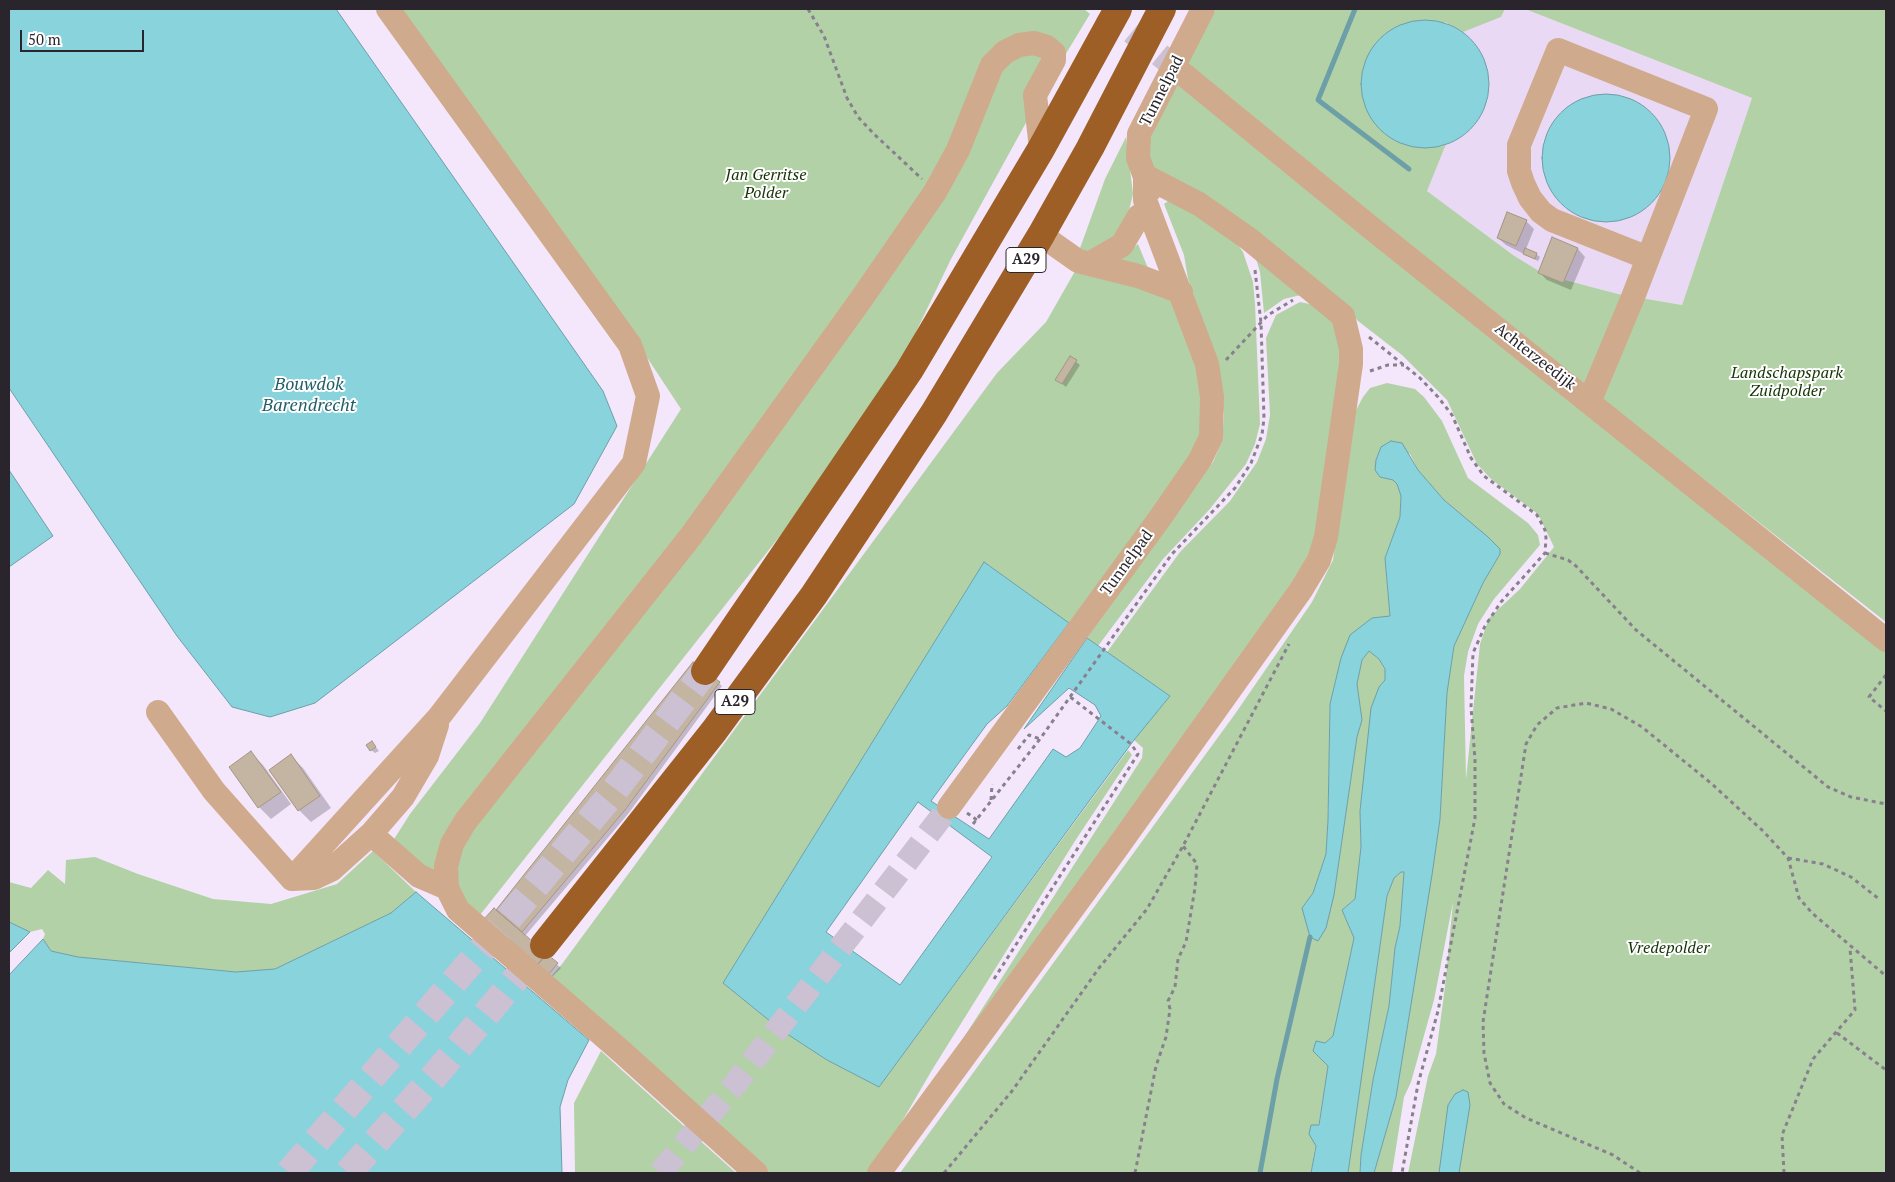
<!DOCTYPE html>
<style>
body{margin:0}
#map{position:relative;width:1895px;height:1182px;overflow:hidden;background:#f4e7fc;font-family:"PT Serif",serif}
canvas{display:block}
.frame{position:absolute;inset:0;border:10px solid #2a252d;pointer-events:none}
.scale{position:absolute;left:20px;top:30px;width:124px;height:22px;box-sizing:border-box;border:2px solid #2a252d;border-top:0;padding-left:6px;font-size:15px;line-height:18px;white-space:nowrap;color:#2a252d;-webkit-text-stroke:4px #fff;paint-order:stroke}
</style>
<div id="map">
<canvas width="1895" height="1182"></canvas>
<div class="frame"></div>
<div class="scale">50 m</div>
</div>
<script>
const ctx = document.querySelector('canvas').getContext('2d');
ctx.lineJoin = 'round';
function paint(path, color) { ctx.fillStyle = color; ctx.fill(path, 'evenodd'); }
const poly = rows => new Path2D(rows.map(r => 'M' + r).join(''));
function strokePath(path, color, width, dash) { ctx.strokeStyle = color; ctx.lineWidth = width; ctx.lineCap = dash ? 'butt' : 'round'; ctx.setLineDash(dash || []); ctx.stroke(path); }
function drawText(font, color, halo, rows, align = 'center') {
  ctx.font = font + ' "PT Serif",serif'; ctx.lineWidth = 4; ctx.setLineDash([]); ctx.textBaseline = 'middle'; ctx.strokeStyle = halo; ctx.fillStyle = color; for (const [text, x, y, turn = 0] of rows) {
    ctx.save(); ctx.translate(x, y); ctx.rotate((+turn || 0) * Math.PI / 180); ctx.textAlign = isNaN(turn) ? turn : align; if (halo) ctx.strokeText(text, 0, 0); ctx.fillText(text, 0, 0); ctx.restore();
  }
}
paint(poly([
 [1505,9,1525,9,1752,98,1682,305,1618,294,1565,280,1563,283,1538,273,1539,271,1513,255,1427,191,1361,70,1501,17]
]), '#ead9f5');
paint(poly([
 [389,9,1084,9,1090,14,1044,90,951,259,903,359,783,532,476,920,389,847,410,814,480,723,681,409,648,359,513,170],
 [1216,9,1505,9,1501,17,1463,32,1445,22,1441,147,1446,144,1427,191,1513,255,1539,271,1539,273,1563,283,1565,280,1618,294,1682,305,1752,98,1525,9,1886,9,1886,622,1377,223,1186,66],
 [1178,80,1886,650,1886,1173,1408,1173,1428,1076,1436,1054,1445,987,1453,902,1434,1000,1411,1082,1404,1097,1392,1173,1374,1173,1396,1097,1440,819,1447,693,1454,646,1483,583,1500,554,1500,549,1444,500,1418,470,1410,454,1381,447,1376,460,1376,470,1380,477,1393,480,1397,484,1401,496,1400,517,1385,558,1390,617,1372,618,1341,658,1330,704,1328,820,1326,854,1313,893,1302,908,1334,895,1357,737,1362,720,1357,684,1362,660,1369,651,1379,659,1385,670,1385,681,1379,687,1364,780,1360,811,1361,847,1355,899,1342,910,1354,938,1333,1037,1313,1051,1328,1066,1311,1173,900,1173,1235,714,1312,602,1333,560,1353,416,1363,397,1370,388,1387,383,1415,389,1424,397,1442,421,1468,478,1528,523,1538,535,1540,545,1494,599,1478,624,1468,652,1464,676,1466,779,1480,644,1489,618,1520,589,1554,547,1538,514,1491,479,1477,464,1447,400,1402,355,1358,321,1348,310,1156,172,1148,161,1147,145],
 [1126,137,1133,194,1126,223,1114,240,1089,254,1079,251,1105,179],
 [1171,199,1232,236,1243,252,1253,282,1255,304,1260,424,1255,444,1246,464,1209,510,1163,559,1098,646,1087,638,1197,485,1213,462,1222,441,1224,415,1216,359,1188,279,1184,255,1164,204],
 [1138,244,1150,273,1114,264],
 [1254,252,1305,294,1284,299,1264,313,1260,272],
 [1078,266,1162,286,1178,308,1196,361,1202,394,1202,430,1185,473,1069,623,984,562,723,983,781,1030,827,1060,879,1087,1128,750,1132,755,1075,841,932,1070,872,1173,763,1173,547,981,562,964,997,373,1046,322],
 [1300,302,1319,306,1337,325,1345,351,1315,555,938,1078,1142,758,1143,748,1134,740,1170,696,1107,652,1180,552,1230,501,1257,462,1266,439,1270,415,1266,338,1276,315],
 [373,851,416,892,391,913,275,969,236,972,78,957,51,951,43,939,45,934,42,929,30,932,9,922,9,882,31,888,48,870,65,884,66,860,95,857,138,874,213,899,271,904,337,884],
 [1401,872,1404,872,1400,926,1395,948,1389,1006,1373,1080,1361,1155,1360,1173,1348,1173,1387,896,1394,878],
 [601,1051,624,1072,736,1173,575,1173,574,1103]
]), '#b3d1a7');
const water = poly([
 [9,9,336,9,603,391,617,426,574,504,315,703,270,717,232,707,177,636,9,388,9,9],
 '1361 84a64 64 0 1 1 128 0a64 64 0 1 1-128 0Z',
 '1542 158a64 64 0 1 1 128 0a64 64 0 1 1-128 0Z',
 [1391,441,1402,443,1418,470,1444,500,1488,537,1500,549,1500,554,1483,583,1454,646,1447,693,1440,819,1432,875,1396,1097,1374,1173,1360,1173,1361,1155,1373,1080,1389,1006,1395,948,1400,926,1404,872,1401,872,1394,878,1387,896,1348,1173,1311,1173,1316,1146,1309,1134,1311,1125,1319,1125,1328,1066,1313,1051,1316,1041,1325,1043,1333,1036,1354,938,1342,910,1355,899,1361,847,1360,811,1371,708,1379,687,1385,680,1385,669,1379,659,1369,651,1362,660,1357,684,1362,720,1357,737,1334,895,1326,928,1318,941,1310,937,1302,908,1313,893,1326,854,1328,820,1330,704,1341,658,1350,635,1372,618,1390,616,1385,558,1400,517,1401,496,1397,484,1393,480,1380,477,1375,470,1376,460,1381,447,1391,441],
 [9,470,53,536,9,567,9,469,9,470],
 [984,562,1069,623,1007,706,987,724,931,801,989,839,1053,749,1066,757,1080,748,1101,716,1095,705,1069,688,1024,729,1087,638,1170,696,1134,740,879,1087,827,1060,781,1030,723,983,984,562],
 [918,802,992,857,900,985,826,932,918,802],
 [416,892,589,1040,568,1080,560,1107,562,1173,9,1173,9,975,43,939,51,951,78,957,236,972,275,969,391,913,416,892],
 [9,922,30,932,9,953,9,922],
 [1463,1090,1468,1092,1470,1105,1459,1173,1439,1173,1448,1105,1455,1094,1463,1090]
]);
paint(water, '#89d3dc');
strokePath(water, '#6c9fa8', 1);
paint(poly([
 [1526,221,1534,229,1526,249,1536,254,1540,257,1538,261,1506,245,1498,238],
 [1578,249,1585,257,1571,290,1547,280,1540,273],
 [1071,358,1080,365,1066,387,1057,380],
 [719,683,722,686,628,814,525,936,561,968,552,977,501,916],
 [372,742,379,751,375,753,371,750],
 [251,753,263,765,291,804,271,819,259,807,231,767],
 [291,756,303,768,331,808,311,822,299,810,271,770]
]), '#0003');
strokePath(poly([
 [1355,9,1318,100,1409,169],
 [1260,1173,1277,1079,1310,937]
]), '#6c9fa8', 5);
const building = poly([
 [1507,212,1527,220,1516,246,1497,238,1507,212],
 [1552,237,1578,248,1563,283,1538,273,1552,237],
 [1525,248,1537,253,1535,259,1523,254,1525,248],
 [1070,356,1077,360,1062,384,1055,380,1070,356],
 [693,662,720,682,625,810,522,932,496,910,693,662],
 [372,741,376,747,370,751,366,745,372,741],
 [251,751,281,792,258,808,229,767,251,751],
 [291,754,320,796,298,811,269,770,291,754],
 [494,908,547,954,537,965,484,919,494,908],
 [547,954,558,963,548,975,537,965,547,954]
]);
paint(building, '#c4b4a2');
strokePath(building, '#a59584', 1);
strokePath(poly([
 [1104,9,1183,74],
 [660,1173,732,1088,949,807]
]), '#ccc0d3', 24, [24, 12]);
strokePath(poly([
 [289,1173,508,919,611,795,705,671],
 [348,1173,437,1073,544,945]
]), '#ccc0d3', 28, [28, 14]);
strokePath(poly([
 [808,9,824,36,847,98,858,117,874,134,922,179],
 [1369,337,1420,378,1438,397,1452,415,1471,458,1484,476,1537,515,1545,530,1546,538,1545,553,1501,602,1485,626,1473,653,1471,707,1475,760,1475,818,1438,1011,1418,1084,1402,1173],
 [1226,360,1268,315,1293,300],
 [1370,371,1388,365,1404,365],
 [1545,553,1568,560,1576,566,1636,630,1828,787,1851,797,1886,804],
 [1886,675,1869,697,1886,711],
 [1018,749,1029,735,1040,739],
 [991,800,992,784],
 [967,813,977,820],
 [973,824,1040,739,1172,554,1235,488,1251,463,1262,435,1264,418,1261,323,1255,270],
 [1788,858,1823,864,1851,877,1879,899],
 [994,979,1138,754,1131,744,1069,696],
 [1837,1033,1886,1070],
 [944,1173,1012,1091,1099,968,1147,909,1183,846,1289,644],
 [1135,1173,1156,1066,1166,1037,1170,1009,1168,1001,1175,987,1178,959,1186,942,1195,888,1197,864,1183,846],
 [1640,1173,1613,1155,1526,1118,1504,1104,1490,1083,1484,1053,1483,1022,1526,744,1537,725,1557,708,1586,703,1611,709,1642,727,1712,784,1763,831,1788,858,1799,898,1812,913,1886,976],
 [1784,1173,1782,1135,1813,1059,1855,1010,1850,948]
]), '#89808e', 3, [4, 4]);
strokePath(poly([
 [1183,74,1370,227,1886,640],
 [1150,190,1138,158,1139,134,1203,9],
 [1041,235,1078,261,1138,276,1181,292],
 [1091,263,1122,245,1139,216],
 [1590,400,1633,297,1648,258,1706,109,1558,50,1519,145,1519,171,1523,183,1530,198,1541,212,1552,220,1648,258],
 [158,712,214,791,292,879,439,717,634,463,648,396,630,345,388,9],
 [949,807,1160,518,1200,460,1211,437,1212,397,1207,364,1145,200,1145,176],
 [371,834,419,876,447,888],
 [292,879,314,878,331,870,371,834,403,797,427,756,437,725],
 [756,1173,622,1052,458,910,447,888,446,866,452,844,465,822,691,536,862,298,935,192,958,150,992,65,1005,52,1019,45,1034,43,1047,47,1054,53,1054,60,1035,95,1041,149],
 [879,1173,1117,848,1301,590,1319,560,1326,537,1351,364,1351,349,1343,316,1249,239,1199,204,1145,176]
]), '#d0aa8c', 24);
strokePath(poly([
 [705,671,909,371,1041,149,1118,9],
 [544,945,714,731,814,595,875,503,934,413,1041,235,1090,148,1162,9]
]), '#9d5f26', 28);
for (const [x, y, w] of [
 [1026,260,40],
 [735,702,40]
]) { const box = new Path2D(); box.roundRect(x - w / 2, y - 12.5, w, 25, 4); ctx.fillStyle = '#fff'; ctx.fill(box); strokePath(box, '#2a252d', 1); }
drawText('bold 15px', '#2a252d', null, [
 ["A29",1026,260],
 ["A29",735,702]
]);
drawText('16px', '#2a252d', '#fff', [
 ["Tunnelpad",1162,91,-63],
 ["Achterzeedijk",1535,357,38],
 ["Tunnelpad",1127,563,-54]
]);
drawText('italic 16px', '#143303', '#fff', [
 ["Jan Gerritse",766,175],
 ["Polder",766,193],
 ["Landschapspark",1787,373],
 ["Zuidpolder",1787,391],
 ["Vredepolder",1668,948]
]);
drawText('italic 18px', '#215e65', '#fff', [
 ["Bouwdok",309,385],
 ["Barendrecht",309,406]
]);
</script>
